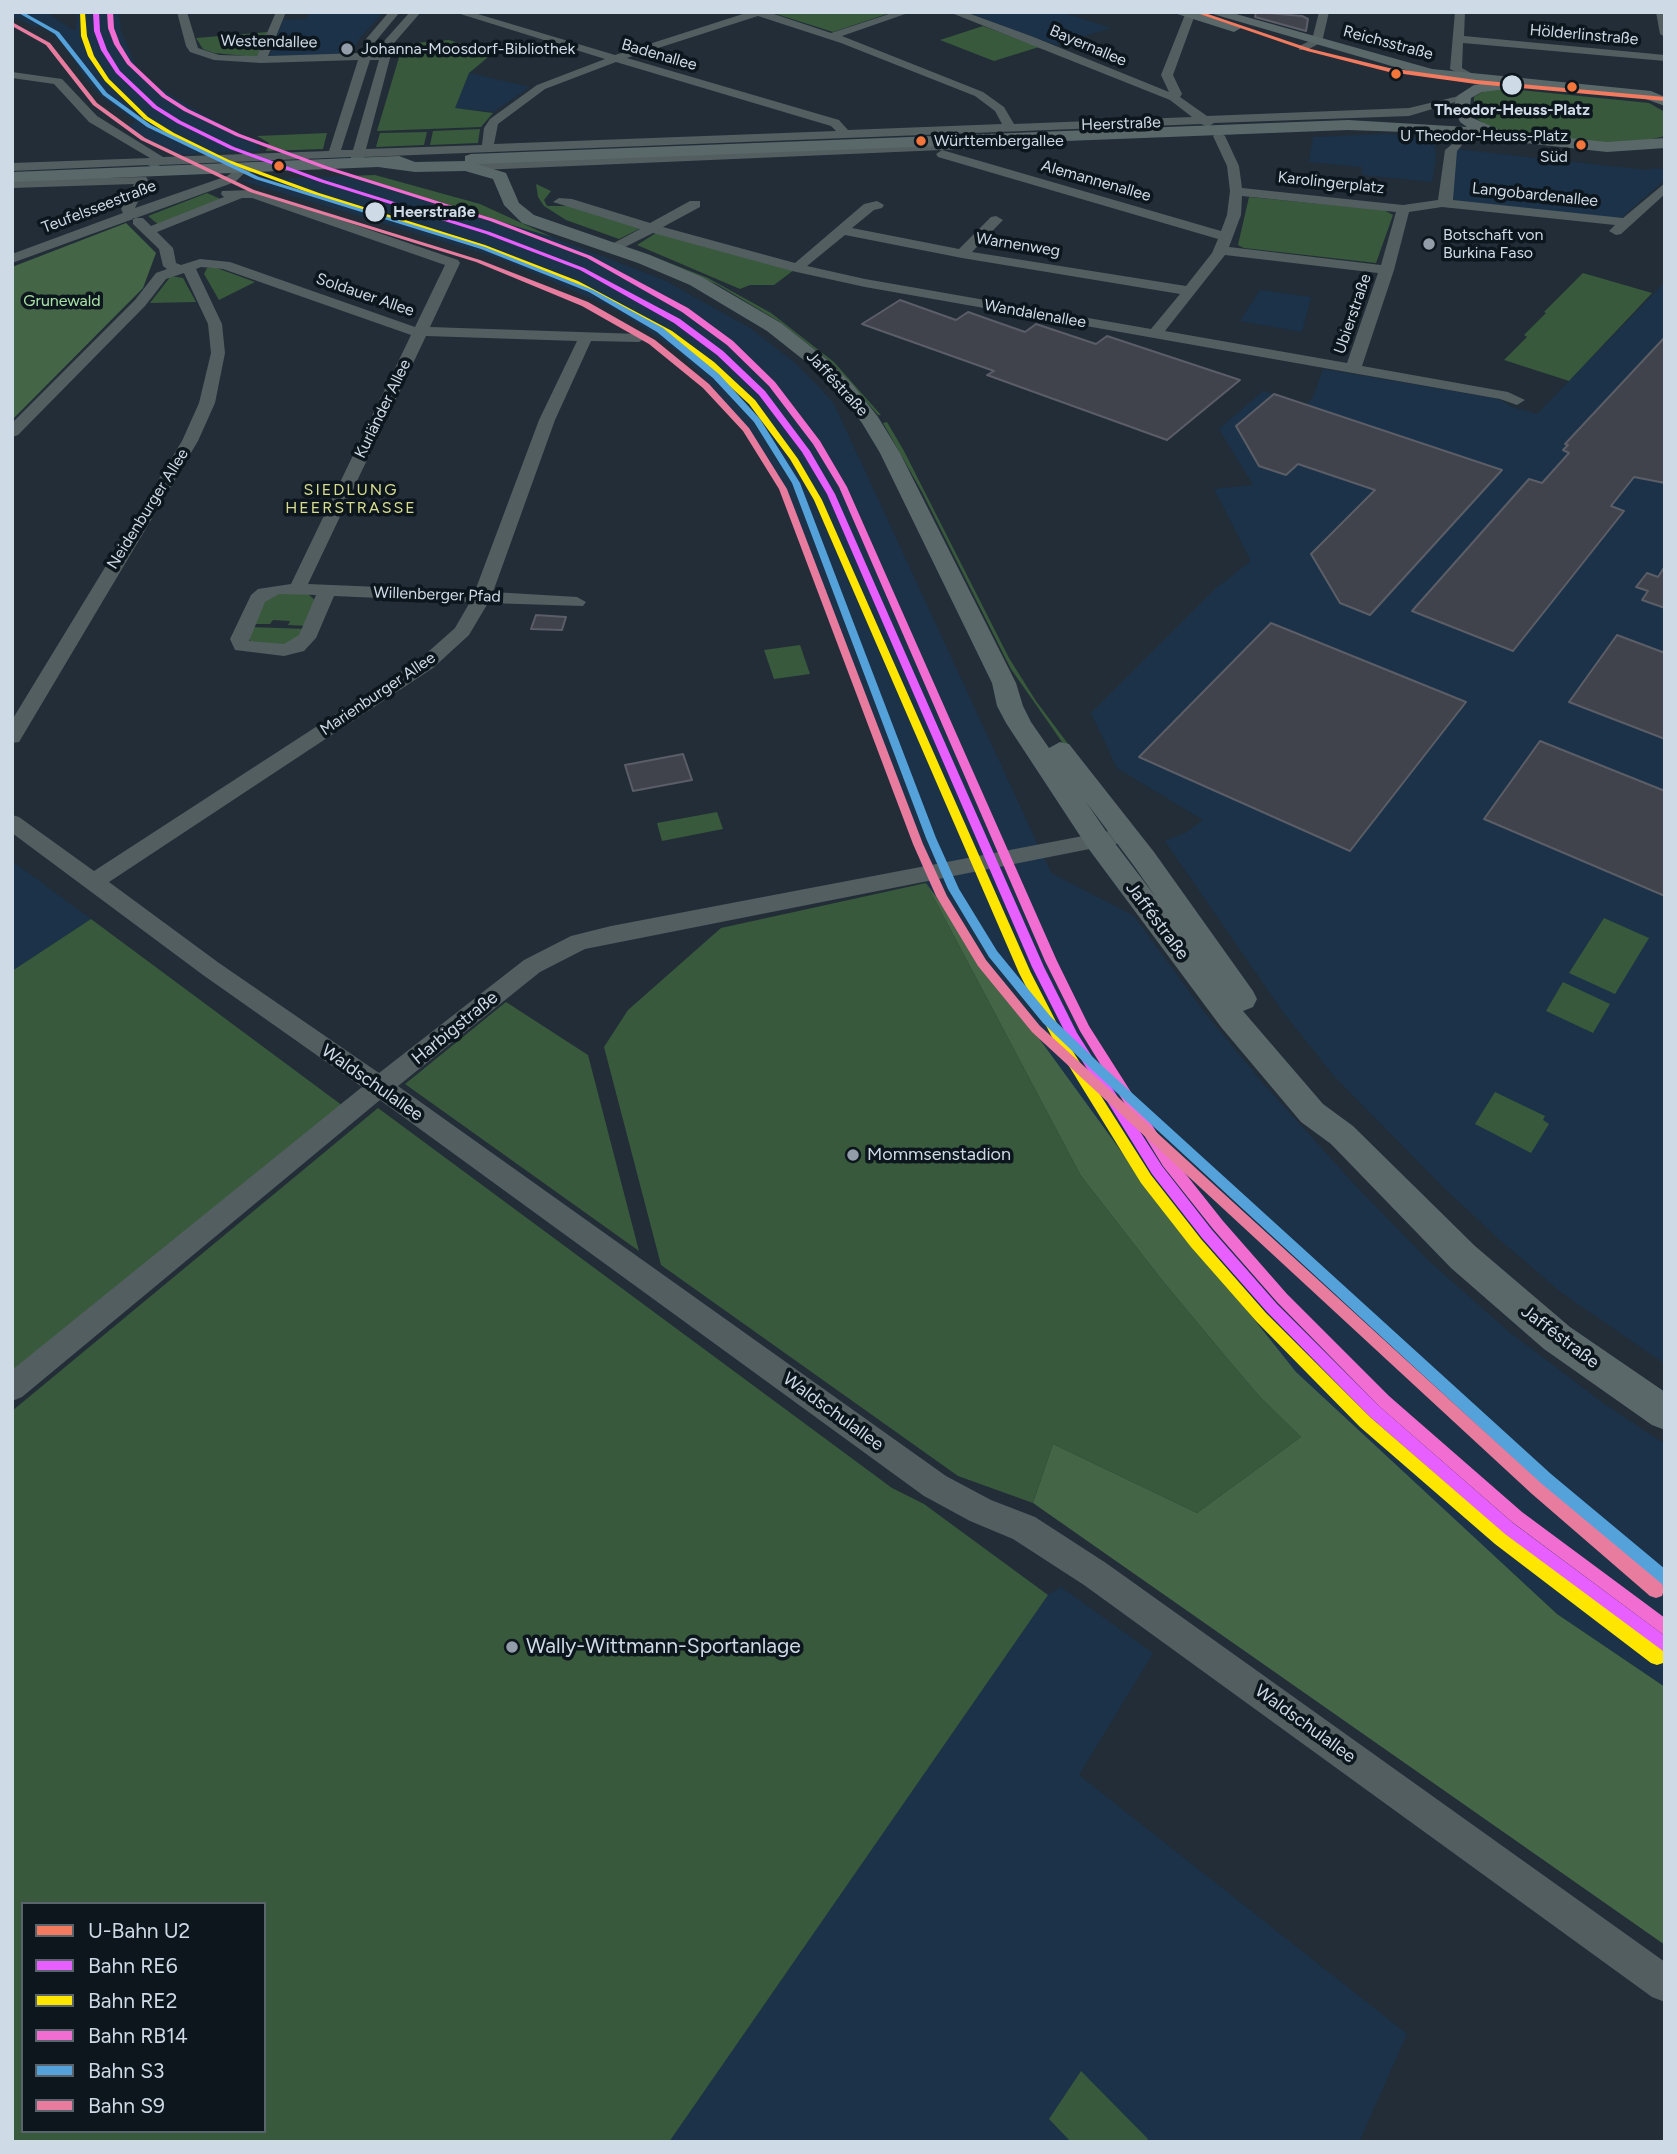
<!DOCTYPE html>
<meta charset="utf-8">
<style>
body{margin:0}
#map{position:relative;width:1677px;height:2154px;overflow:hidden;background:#222d38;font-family:Figtree,sans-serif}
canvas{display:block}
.frame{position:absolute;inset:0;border:14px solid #cedae6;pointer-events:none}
.legend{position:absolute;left:21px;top:1902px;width:245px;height:231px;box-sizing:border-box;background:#0d151d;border:2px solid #5a646d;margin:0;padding:9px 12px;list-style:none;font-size:21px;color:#cedae6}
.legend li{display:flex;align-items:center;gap:14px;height:35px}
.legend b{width:35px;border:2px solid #5a646d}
</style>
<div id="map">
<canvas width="1677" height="2154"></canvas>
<div class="frame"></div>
<ul class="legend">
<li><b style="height:9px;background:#f27a5e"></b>U-Bahn U2</li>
<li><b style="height:9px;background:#e85fff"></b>Bahn RE6</li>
<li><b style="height:9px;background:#ffe600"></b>Bahn RE2</li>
<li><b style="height:9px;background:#f26dd1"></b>Bahn RB14</li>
<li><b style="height:9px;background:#55a2db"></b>Bahn S3</li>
<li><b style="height:9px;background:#e77c9e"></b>Bahn S9</li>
</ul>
</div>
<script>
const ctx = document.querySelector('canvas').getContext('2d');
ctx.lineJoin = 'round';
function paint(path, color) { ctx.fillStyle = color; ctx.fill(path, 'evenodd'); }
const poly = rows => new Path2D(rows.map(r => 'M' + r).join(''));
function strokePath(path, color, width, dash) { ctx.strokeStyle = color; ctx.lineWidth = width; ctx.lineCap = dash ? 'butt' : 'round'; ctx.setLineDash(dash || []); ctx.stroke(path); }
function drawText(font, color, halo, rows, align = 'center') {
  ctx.font = font + ' Figtree,sans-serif'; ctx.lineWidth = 7; ctx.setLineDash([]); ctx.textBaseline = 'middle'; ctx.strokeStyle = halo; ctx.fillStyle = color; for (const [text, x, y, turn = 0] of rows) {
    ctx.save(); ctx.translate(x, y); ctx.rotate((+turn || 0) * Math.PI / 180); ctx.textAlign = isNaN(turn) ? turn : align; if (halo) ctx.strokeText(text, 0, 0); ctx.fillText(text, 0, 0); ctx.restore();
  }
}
paint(poly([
 [12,12,46,12,75,31,78,12,119,12,121,31,140,76,199,112,257,143,260,151,174,155,123,127,136,122,102,97,86,80,65,45,43,26,35,27,12,16],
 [310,12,345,12,382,14,358,40,352,55,269,57,283,20,307,19],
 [965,12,1061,12,1111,28,1056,45],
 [469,73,530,87,493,112,455,108],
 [1387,134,1434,139,1436,160,1432,182,1362,175,1362,167,1309,162,1313,137],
 [1455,149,1646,170,1657,168,1665,170,1665,180,1621,218,1456,201,1453,198],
 [347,176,552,237,664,280,750,328,794,362,821,389,834,404,1051,873,1134,916,1205,1013,1262,1082,1353,1183,1429,1261,1508,1331,1603,1403,1665,1444,1665,1687,1557,1614,1296,1372,1129,1162,926,883,917,852,785,498,755,441,717,392,680,353,617,310,501,259,239,180],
 [1665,282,1665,1364,1562,1293,1500,1240,1445,1189,1334,1076,1283,1012,1165,841,1187,832,1203,820,1117,768,1091,713,1215,589,1251,561,1214,489,1253,485,1219,429,1263,391,1306,404,1313,398,1323,369,1499,399,1512,407,1537,414],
 [1260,290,1311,297,1302,332,1240,321],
 [12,861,91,919,12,971],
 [1061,1587,1153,1653,1079,1775,1407,2034,1359,2142,669,2142,1048,1595]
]), '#1b3248');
paint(poly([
 [775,12,893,12,833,32,773,13],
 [983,26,1039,47,994,61,940,40],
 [268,32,257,57,214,53,203,49,196,38],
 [449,40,493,53,469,73,455,108,493,113,481,127,377,131,403,44],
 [1500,88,1649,103,1665,112,1665,136,1635,143,1595,142,1492,129,1474,117,1474,97,1484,91],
 [480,129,478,143,430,145,433,131],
 [427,132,424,145,376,147,380,133],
 [327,133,323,149,266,151,269,143,257,136],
 [375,175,480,204,552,237,347,176],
 [536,184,551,191,544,200,547,206,570,206,641,228,619,239,566,220,544,206,538,197],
 [207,193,225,201,160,226,148,216],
 [1249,197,1384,210,1393,215,1376,263,1244,248,1238,245],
 [656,233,794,270,774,285,750,285,740,289,637,245],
 [629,247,708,278,771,313,834,362,881,415,878,415,833,364,780,322,718,285],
 [214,267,255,282,219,300,204,274,207,268],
 [1583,273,1652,293,1569,381,1504,360,1527,337,1524,335,1546,313,1544,312],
 [171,276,183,278,196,302,150,303],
 [887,422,904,451,1009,658,1036,701,1098,784,1062,742,1011,669,922,492,883,423],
 [288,592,308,594,316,601,308,626,288,625,290,621,273,620,270,624,250,624,261,603,277,594],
 [249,627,308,629,286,646,250,642],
 [800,645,810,674,774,679,764,650],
 [717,812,723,829,662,841,657,823],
 [926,883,1081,1176,1162,1280,1231,1363,1260,1397,1301,1437,1197,1513,1053,1444,1033,1503,958,1476,661,1265,604,1047,628,1010,721,928],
 [1604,918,1649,938,1615,994,1569,973],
 [91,919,343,1106,12,1376,12,971],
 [1563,982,1610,1004,1593,1033,1546,1011],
 [506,1002,588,1055,639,1251,405,1084],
 [1495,1092,1545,1116,1543,1120,1549,1124,1531,1153,1475,1124],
 [378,1108,892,1488,924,1504,1048,1595,669,2142,12,2142,12,1411],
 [23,1904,264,1904,264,2131,23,2131],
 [1081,2071,1148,2139,1146,2142,1071,2142,1049,2119]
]), '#38593b');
paint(poly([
 [126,223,156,253,143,288,12,420,12,267],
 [926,883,1129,1162,1296,1372,1557,1614,1665,1687,1665,1945,1033,1503,1053,1444,1197,1513,1301,1437,1260,1397,1231,1363,1162,1280,1081,1176]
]), '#446546');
const building = poly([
 [1256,12,1302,16,1308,19,1306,31,1255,17,1256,12],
 [900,300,956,320,968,312,1025,332,1036,324,1096,344,1107,336,1240,380,1167,440,987,375,994,371,862,324,900,300],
 [1665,337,1665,483,1634,477,1611,506,1624,511,1513,651,1412,611,1529,479,1542,483,1569,453,1563,450,1568,445,1565,444,1665,337],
 [1274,394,1502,470,1370,615,1340,603,1311,554,1375,490,1298,464,1286,475,1259,466,1236,426,1274,394],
 [1665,566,1665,608,1642,600,1648,591,1636,587,1647,573,1658,577,1665,566],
 [536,615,566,617,562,630,531,629,536,615],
 [1271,623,1466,702,1350,851,1139,757,1271,623],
 [1617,635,1665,653,1665,739,1569,702,1617,635],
 [1540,741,1665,791,1665,896,1484,819,1540,741],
 [683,754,692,780,633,791,625,765,683,754]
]);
paint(building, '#41434c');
strokePath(building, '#5b5d67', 2);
paint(poly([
 [177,12,187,12,198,48,219,55,257,56,276,12,286,12,268,56,361,53,366,39,389,12,400,12,375,42,372,53,381,53,385,40,410,12,421,12,394,43,366,149,482,145,484,128,490,119,537,85,605,59,454,12,471,12,615,55,749,12,768,12,831,33,895,12,911,12,842,36,983,92,1004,107,1014,124,1192,117,1170,100,949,12,965,12,1031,36,1169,92,1161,75,1186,12,1196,12,1173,75,1182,94,1180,97,1207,116,1409,108,1463,95,1469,98,1409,116,1214,123,1208,127,1201,124,364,157,360,166,356,167,350,163,351,157,160,165,154,169,148,165,12,171,12,163,150,158,89,122,54,84,12,78,12,72,62,79,97,116,163,157,329,151,358,60,261,63,214,60,190,52,186,46,177,12],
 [758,16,841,43,975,96,995,111,1002,124,848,130,839,120,627,58,758,16],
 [370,60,379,60,353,150,341,150,370,60],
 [616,62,831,126,836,131,494,144,498,124,545,89,616,62],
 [1319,12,1329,12,1322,42,1307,50,1299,50,1299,46,1312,40,1319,12],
 [1455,12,1465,12,1464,36,1665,55,1665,61,1463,43,1462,68,1478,77,1480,79,1474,82,1450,69,1455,12],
 [1656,12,1665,12,1665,37,1660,34,1656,12],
 [1219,132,1225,136,1239,166,1242,188,1403,205,1438,200,1445,150,1456,141,1462,145,1457,151,1453,200,1623,218,1665,183,1665,194,1621,234,1616,235,1609,231,1615,225,1442,207,1409,212,1394,270,1362,366,1508,392,1525,400,1517,405,1500,399,865,287,792,271,653,233,615,252,608,248,610,245,640,229,553,202,559,198,572,199,650,223,690,201,700,201,700,207,663,227,795,263,864,204,877,201,884,205,882,208,874,210,852,228,959,249,991,217,996,216,1003,220,972,252,1186,286,1212,253,1218,239,938,157,936,154,942,150,480,170,474,166,480,162,1006,140,1010,141,1010,147,942,150,1221,231,1227,215,1230,191,1227,166,1213,136,1219,132],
 [1242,196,1396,212,1381,265,1229,247,1241,215,1242,196],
 [845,235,962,258,1180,294,1151,329,865,279,807,266,845,235],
 [1225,255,1378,273,1347,363,1165,331,1225,255],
 [245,163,251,167,235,182,12,263,12,254,123,213,121,209,134,184,12,188,12,180,146,177,148,180,135,208,227,176,245,163],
 [253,190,458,260,460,263,430,327,639,334,646,338,639,342,591,341,555,420,493,592,577,597,586,602,583,606,488,603,469,635,433,668,109,882,219,963,379,1073,524,960,571,936,611,926,1125,828,1133,830,1136,835,1133,840,1125,842,585,949,540,972,398,1086,946,1476,991,1500,1035,1517,1106,1563,1665,1962,1665,2002,1652,1997,1084,1585,1013,1539,970,1521,924,1496,380,1100,22,1397,12,1401,12,1370,362,1087,203,975,12,833,12,815,19,817,94,871,419,660,455,628,470,602,334,596,316,638,304,651,284,656,235,650,230,639,251,595,258,589,291,584,411,335,223,269,201,267,196,269,222,324,225,353,215,403,198,441,22,737,19,742,12,743,12,720,182,441,199,403,211,353,208,324,184,273,166,279,145,306,18,435,12,437,12,423,135,300,156,273,167,269,163,266,159,249,133,224,133,218,143,218,151,226,224,197,221,194,222,191,253,190],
 [242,198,252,198,445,265,415,327,230,262,200,259,181,265,176,263,173,248,157,232,242,198],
 [426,336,577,341,539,420,475,591,308,584,426,336],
 [279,594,316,595,299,635,284,644,249,641,265,602,279,594]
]), '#535e60');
paint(poly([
 [1171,12,1194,12,1239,25,1241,28,1234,32,1171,12],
 [1206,12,1229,12,1432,69,1651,91,1665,97,1665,106,1643,98,1508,85,1506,89,1482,92,1471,98,1470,106,1475,119,1502,131,1607,142,1665,138,1665,148,1607,152,1433,133,1348,130,477,164,506,173,519,203,534,215,650,255,702,277,781,323,829,361,853,385,878,417,900,453,1016,683,1023,706,1031,722,1049,748,1060,742,1069,744,1154,852,1253,991,1257,999,1253,1007,1243,1011,1323,1104,1353,1126,1475,1246,1570,1327,1665,1392,1665,1430,1652,1425,1544,1349,1451,1268,1331,1144,1301,1122,1221,1027,1088,848,1006,723,997,706,992,683,880,453,862,423,839,393,815,369,767,331,690,285,638,263,522,223,504,205,493,179,465,171,415,172,378,167,12,182,12,172,399,156,415,162,465,161,465,156,471,154,1348,120,1467,127,1460,122,1454,106,1457,96,1474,85,1487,83,1426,76,1206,12],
 [1086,802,1134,866,1155,896,1108,834,1086,802]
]), '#5a686a');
paint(poly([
 [93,12,99,12,100,31,107,50,120,71,157,106,181,121,234,147,324,180,490,232,584,268,680,319,723,351,765,391,810,451,835,494,1044,967,1077,1033,1162,1166,1212,1230,1277,1304,1379,1406,1513,1523,1665,1636,1665,1654,1503,1533,1369,1416,1267,1312,1202,1238,1152,1174,1068,1038,1032,967,827,494,802,452,759,395,717,355,674,323,580,270,486,234,320,182,230,149,177,123,153,108,116,73,101,50,94,31,93,12]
]), '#e85fff');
paint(poly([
 [80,12,85,13,87,36,94,56,109,79,148,117,174,133,229,160,319,193,485,245,578,281,672,331,714,362,755,400,798,459,822,500,1031,973,1065,1039,1151,1175,1201,1239,1266,1313,1370,1417,1505,1534,1663,1651,1665,1656,1663,1663,1657,1665,1651,1663,1495,1544,1360,1427,1256,1321,1191,1247,1141,1183,1056,1045,1019,973,814,500,790,459,749,404,708,366,666,335,574,283,481,247,315,195,225,162,170,135,144,119,105,81,88,56,81,36,80,12]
]), '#ffe600');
paint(poly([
 [107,12,113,12,114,28,120,44,131,62,166,95,188,109,240,134,329,167,494,219,591,256,688,308,733,341,775,382,820,441,847,487,1057,961,1089,1026,1173,1158,1223,1221,1287,1294,1389,1396,1522,1512,1665,1618,1665,1636,1512,1522,1379,1406,1277,1302,1213,1229,1163,1166,1080,1031,1045,961,839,487,813,444,769,386,727,345,682,312,587,258,490,221,325,169,236,136,184,111,162,97,127,64,114,44,108,28,107,12]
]), '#f26dd1');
paint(poly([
 [17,12,23,12,59,32,107,93,151,125,259,177,485,247,593,290,663,328,719,374,760,419,800,483,936,838,959,889,997,951,1051,1017,1098,1062,1551,1474,1665,1569,1665,1587,1659,1585,1541,1484,1090,1068,1043,1023,989,957,948,889,926,838,792,483,754,422,713,378,657,332,589,292,481,249,255,179,147,127,103,95,55,34,17,12]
]), '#55a2db');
paint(poly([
 [12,22,50,43,97,103,145,138,254,190,480,260,588,302,655,340,709,384,749,428,787,489,923,844,947,896,986,960,1040,1026,1542,1484,1662,1584,1664,1590,1662,1596,1656,1598,1650,1596,1532,1494,1032,1032,978,966,936,896,913,844,779,489,743,431,703,388,649,344,582,306,476,262,250,192,141,140,93,105,46,45,12,26,12,22]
]), '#e77c9e');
paint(poly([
 [1194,12,1202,12,1311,49,1389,68,1476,80,1665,97,1665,101,1476,84,1389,72,1307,51,1194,12]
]), '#f27a5e');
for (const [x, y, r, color] of [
 [347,49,7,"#929da9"],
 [1396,74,6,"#f5763a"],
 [1512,85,11,"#cedae6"],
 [1572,87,6,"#f5763a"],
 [921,141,6,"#f5763a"],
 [1581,145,6,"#f5763a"],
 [279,166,6,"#f5763a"],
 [375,212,11,"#cedae6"],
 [1429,244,7,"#929da9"],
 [853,1155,7,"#929da9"],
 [512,1647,7,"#929da9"]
]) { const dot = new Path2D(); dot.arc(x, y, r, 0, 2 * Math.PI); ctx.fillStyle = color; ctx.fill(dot); strokePath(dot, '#0d151d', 2.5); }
drawText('16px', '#cedae6', '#0d151d', [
 ["Hölderlinstraße",1584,35,5],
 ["Westendallee",269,42,1],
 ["Reichsstraße",1388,43,15],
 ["Bayernallee",1088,46,23],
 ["Badenallee",659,55,16],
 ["Heerstraße",1121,124,-2],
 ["Alemannenallee",1096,181,16],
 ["Karolingerplatz",1331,183,6],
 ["Langobardenallee",1535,195,6],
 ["Teufelsseestraße",99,207,-21],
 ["Warnenweg",1018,245,9],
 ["Soldauer Allee",365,295,19],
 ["Wandalenallee",1035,314,10],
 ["Ubierstraße",1353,314,-71],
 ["Jafféstraße",837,384,47],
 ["Kurländer Allee",383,409,-64],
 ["Neidenburger Allee",148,509,-58],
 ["Willenberger Pfad",437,595,2],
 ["Marienburger Allee",378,694,-34]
]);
drawText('16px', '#cedae6', '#0d151d', [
 ["Johanna-Moosdorf-Bibliothek",361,49],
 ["Botschaft von",1443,235],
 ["Burkina Faso",1443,253]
], 'left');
drawText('bold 16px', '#cedae6', '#0d151d', [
 ["Theodor-Heuss-Platz",1512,110],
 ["Heerstraße",393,212,"left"]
]);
drawText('16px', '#cedae6', '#0d151d', [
 ["U Theodor-Heuss-Platz",1568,136],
 ["Süd",1568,157],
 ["Württembergallee",934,141,"left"]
], 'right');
drawText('16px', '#a8e3a5', '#0d151d', [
 ["Grunewald",62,301]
]);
ctx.letterSpacing = '2px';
drawText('16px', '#d7dd8f', '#0d151d', [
 ["SIEDLUNG",351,490],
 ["HEERSTRASSE",351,508]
]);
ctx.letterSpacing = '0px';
drawText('18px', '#cedae6', '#0d151d', [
 ["Jafféstraße",1157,921,53],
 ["Harbigstraße",455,1028,-39],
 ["Waldschulallee",372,1083,35],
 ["Jafféstraße",1560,1337,37],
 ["Waldschulallee",833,1412,36],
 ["Waldschulallee",1305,1724,36]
]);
drawText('18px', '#cedae6', '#0d151d', [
 ["Mommsenstadion",867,1155]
], 'left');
drawText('21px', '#cedae6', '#0d151d', [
 ["Wally-Wittmann-Sportanlage",526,1647]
], 'left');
</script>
